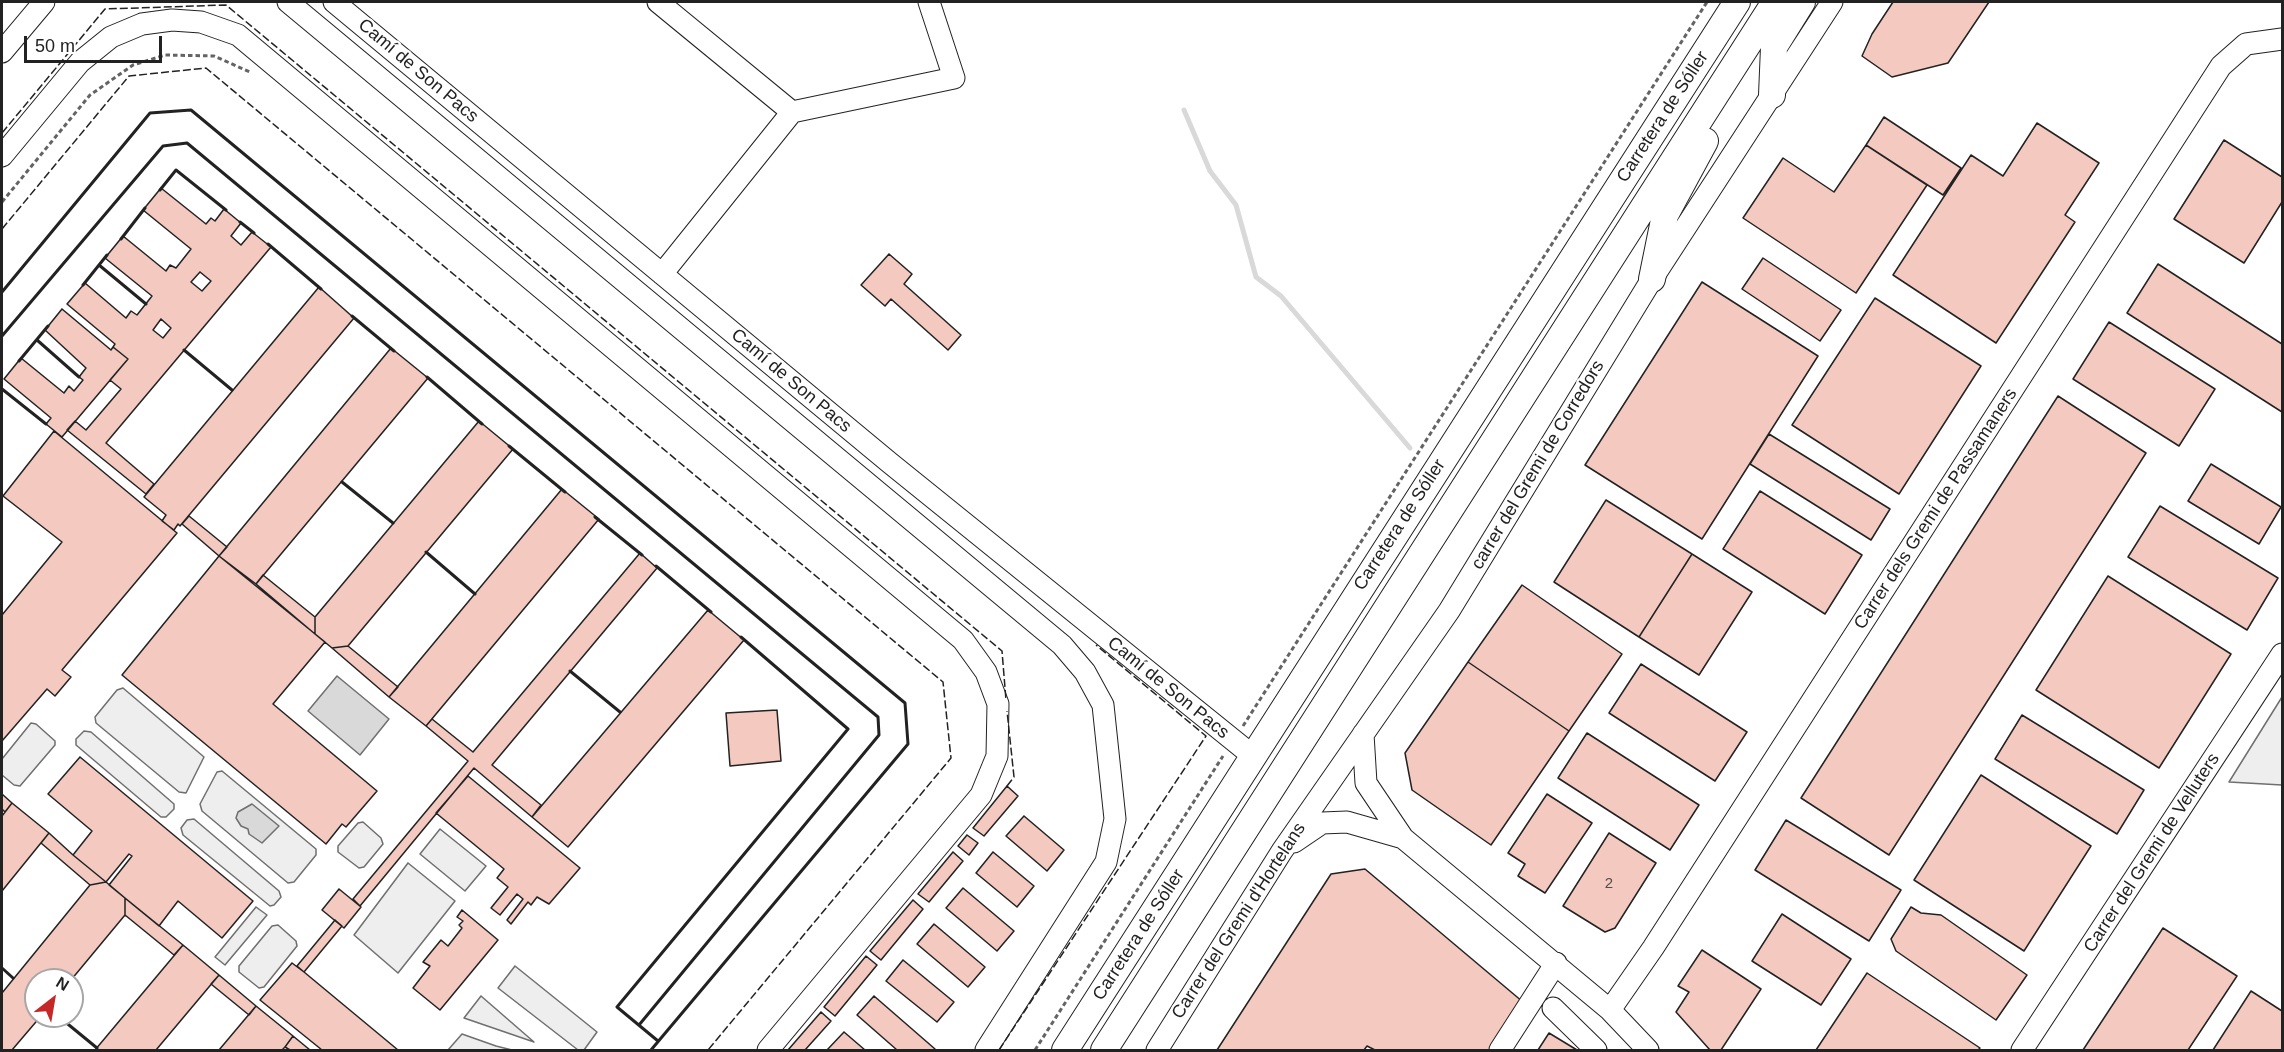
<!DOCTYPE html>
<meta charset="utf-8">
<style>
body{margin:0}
#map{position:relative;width:2284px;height:1052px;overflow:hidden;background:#fff;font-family:Helvetica,sans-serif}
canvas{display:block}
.frame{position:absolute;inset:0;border:3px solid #222;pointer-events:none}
.north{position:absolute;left:24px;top:968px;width:60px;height:60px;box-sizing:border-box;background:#fff;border:2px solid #a7a7a7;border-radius:50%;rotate:31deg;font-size:16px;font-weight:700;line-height:24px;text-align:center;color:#222}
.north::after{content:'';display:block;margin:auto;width:21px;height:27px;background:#c62828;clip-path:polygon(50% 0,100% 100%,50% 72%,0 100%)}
.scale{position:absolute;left:24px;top:36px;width:138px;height:27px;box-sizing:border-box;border:3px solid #222;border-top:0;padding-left:8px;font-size:18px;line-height:21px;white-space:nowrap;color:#222;-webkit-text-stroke:4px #fff;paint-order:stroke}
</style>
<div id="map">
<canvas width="2284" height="1052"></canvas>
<div class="frame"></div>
<div class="north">N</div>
<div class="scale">50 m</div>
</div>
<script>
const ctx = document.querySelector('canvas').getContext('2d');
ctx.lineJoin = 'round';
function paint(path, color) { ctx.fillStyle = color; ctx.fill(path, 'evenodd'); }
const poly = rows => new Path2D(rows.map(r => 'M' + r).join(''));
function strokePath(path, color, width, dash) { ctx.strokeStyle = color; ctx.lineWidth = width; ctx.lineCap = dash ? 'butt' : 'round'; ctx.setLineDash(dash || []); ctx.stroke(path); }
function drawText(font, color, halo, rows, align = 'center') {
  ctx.font = font + ' Helvetica,sans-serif'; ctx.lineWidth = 4.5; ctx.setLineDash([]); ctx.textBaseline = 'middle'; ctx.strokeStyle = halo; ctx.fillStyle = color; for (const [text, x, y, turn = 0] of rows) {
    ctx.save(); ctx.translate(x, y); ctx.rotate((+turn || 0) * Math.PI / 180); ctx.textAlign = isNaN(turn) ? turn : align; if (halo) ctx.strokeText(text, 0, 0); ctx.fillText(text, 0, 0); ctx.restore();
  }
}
const green = poly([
 [123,688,204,757,186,793,179,792,96,723,95,717,117,690,123,688],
 [2282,697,2282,785,2229,782,2282,697],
 [31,723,36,724,55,741,55,745,20,786,14,785,2,775,2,759,31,723],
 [84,731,91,732,174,804,174,809,166,817,161,817,76,745,76,739,84,731],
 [222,771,316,849,316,855,294,882,288,883,202,811,200,804,217,772,222,771],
 [194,819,279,891,281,897,274,905,270,906,183,835,181,828,187,820,194,819],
 [363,822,381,838,383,844,364,867,359,868,338,852,338,846,358,823,363,822],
 [440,829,486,866,465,891,420,854,440,829],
 [408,863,455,901,398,973,354,935,408,863],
 [256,907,267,915,225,965,215,957,256,907],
 [278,925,296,941,297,946,264,987,259,988,239,972,239,966,272,926,278,925],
 [515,966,597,1032,584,1050,578,1050,498,988,515,966],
 [481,996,534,1042,464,1018,481,996],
 [462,1034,496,1046,512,1050,448,1050,462,1034]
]);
paint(green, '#eee');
strokePath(green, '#6f6f6f', 1.5);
const water = poly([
 [337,676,389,719,360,755,308,711,337,676],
 [252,804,279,826,262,843,249,834,248,829,241,826,236,818,238,812,252,804]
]);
paint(water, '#d9d9d9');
strokePath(water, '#6f6f6f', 1.5);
strokePath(poly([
 [1184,110,1210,171,1236,205,1256,277,1281,296,1410,448]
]), '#d9d9d9', 5);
const building = poly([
 [1893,2,1989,2,1948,63,1892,77,1862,56,1872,34,1893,2],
 [1884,117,1961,168,1943,195,1866,145,1884,117],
 [2037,123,2099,163,2065,215,2075,222,1996,343,1893,275,1971,155,2003,176,2037,123],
 [2224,140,2282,177,2282,202,2244,263,2174,219,2224,140],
 [1866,145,1927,185,1856,293,1743,218,1783,158,1834,192,1866,145],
 [161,188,206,224,211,218,215,221,224,209,241,223,231,236,241,245,252,232,271,247,106,443,154,484,146,494,67,430,75,421,86,430,121,389,110,380,128,359,113,347,115,344,67,304,85,283,126,318,131,311,137,315,152,296,105,258,123,236,166,271,170,265,176,268,191,249,143,210,161,188],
 [200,272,211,281,202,291,191,282,200,272],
 [161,319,171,328,163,338,153,330,161,319],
 [889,254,912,274,904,284,961,335,948,350,891,299,885,306,861,285,889,254],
 [1763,258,1841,310,1820,341,1742,289,1763,258],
 [2158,264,2282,344,2282,412,2127,313,2158,264],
 [1702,282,1818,356,1702,539,1585,465,1702,282],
 [319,287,354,318,180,526,178,524,174,530,162,521,166,515,144,497,319,287],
 [1875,298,1981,366,1899,494,1792,425,1875,298],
 [62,309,111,350,113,347,128,359,62,437,46,424,51,418,4,379,21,358,64,393,69,386,74,391,83,380,79,377,86,368,45,330,62,309],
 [2109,322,2215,389,2179,446,2073,379,2109,322],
 [391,348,428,378,256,584,219,556,391,348],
 [2058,396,2146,453,1889,855,1801,798,2058,396],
 [479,421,513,449,348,646,332,648,315,634,315,617,479,421],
 [54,431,177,533,62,670,71,677,55,696,47,689,2,741,2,615,62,542,3,496,54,431],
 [1769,434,1890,509,1871,540,1750,464,1769,434],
 [2211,464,2281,507,2259,544,2188,501,2211,464],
 [562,489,599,519,426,726,389,697,562,489],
 [1760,491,1862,555,1825,614,1723,549,1760,491],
 [1606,500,1692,554,1639,637,1554,582,1606,500],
 [2160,506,2278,578,2247,630,2128,557,2160,506],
 [189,516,227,547,219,556,182,524,189,516],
 [640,553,657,568,492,765,541,805,532,817,474,768,360,906,353,899,468,761,426,726,432,719,473,752,640,553],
 [1692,554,1752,592,1699,675,1639,637,1692,554],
 [219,556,325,642,273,704,377,791,346,827,342,824,326,844,122,675,219,556],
 [263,575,315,617,315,634,256,584,263,575],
 [2108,576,2231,654,2159,768,2036,690,2108,576],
 [1522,585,1622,654,1569,731,1468,662,1522,585],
 [708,610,744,640,568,847,532,817,708,610],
 [348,646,398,687,389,697,332,648,348,646],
 [1468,662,1569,731,1491,845,1412,790,1405,753,1468,662],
 [1641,664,1747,732,1715,781,1609,713,1641,664],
 [777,710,781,761,730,766,726,713,777,710],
 [2022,715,2144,790,2117,834,1995,759,2022,715],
 [1587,733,1699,805,1670,850,1558,778,1587,733],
 [80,757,253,901,222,938,178,901,159,926,109,885,132,856,129,854,106,882,73,855,92,831,48,794,80,757],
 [1981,775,2091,846,2024,951,1914,880,1981,775],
 [468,776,580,868,549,904,537,897,531,905,528,902,511,924,507,920,523,899,517,894,500,915,491,908,508,887,497,878,504,869,436,813,468,776],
 [1007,786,1018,796,984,836,973,828,1007,786],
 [2,794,12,803,5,812,2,809,2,794],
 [1547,794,1592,823,1545,893,1518,876,1525,864,1508,853,1547,794],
 [12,803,49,833,2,891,2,816,12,803],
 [1024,816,1064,850,1047,871,1006,836,1024,816],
 [1786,820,1901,890,1869,941,1755,870,1786,820],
 [49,833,73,855,106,882,90,885,41,843,49,833],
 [1609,833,1656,863,1615,928,1605,932,1563,906,1609,833],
 [967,835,978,843,969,855,958,846,967,835],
 [953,852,963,861,929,902,918,894,953,852],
 [993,852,1034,886,1017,907,976,873,993,852],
 [1365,869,1523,1002,1494,1050,1375,1050,1367,1046,1364,1050,1217,1050,1331,874,1365,869],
 [106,882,125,898,125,915,71,980,36,980,36,1016,41,1016,12,1050,2,1050,2,993,90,885,106,882],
 [963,888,1014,931,997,951,946,908,963,888],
 [339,889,361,907,344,928,322,910,339,889],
 [125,898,183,945,174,955,125,915,125,898],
 [913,900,923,909,881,960,870,951,913,900],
 [1911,907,1921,913,1941,915,2027,975,1996,1020,1896,951,1891,939,1911,907],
 [462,910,498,940,440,1010,413,988,430,966,423,962,441,940,448,946,462,928,459,925,463,921,457,917,462,910],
 [1782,914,1851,959,1821,1005,1752,961,1782,914],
 [335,920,342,926,304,972,297,966,335,920],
 [934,924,985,967,968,987,917,944,934,924],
 [2163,928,2237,976,2188,1050,2083,1050,2163,928],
 [183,945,219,975,156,1050,95,1050,183,945],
 [1702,950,1761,989,1721,1050,1710,1050,1676,1012,1689,992,1678,986,1702,950],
 [866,956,877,965,835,1016,824,1007,866,956],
 [903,960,954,1002,937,1022,886,981,903,960],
 [292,963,304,972,398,1050,322,1050,260,1000,292,963],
 [1867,973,1980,1048,1978,1050,1816,1050,1867,973],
 [219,975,256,1006,249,1015,211,984,219,975],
 [2251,991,2282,1011,2282,1050,2213,1050,2251,991],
 [874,996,935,1049,933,1050,897,1050,857,1015,874,996],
 [256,1006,293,1036,285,1047,282,1050,219,1050,256,1006],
 [821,1012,831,1021,805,1050,788,1050,821,1012],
 [844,1032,865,1050,827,1050,844,1032],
 [1549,1033,1577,1050,1538,1050,1549,1033],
 [293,1036,310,1050,290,1050,285,1047,293,1036]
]);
paint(building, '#f3c9c0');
strokePath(building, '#222', 1.5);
const minor = poly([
 [288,2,1062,645,1085,672,1103,705,1115,819,1106,862,986,1050],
 [334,2,890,463,1253,756],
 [658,2,792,112],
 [2,52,44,2],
 [2,156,80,62,111,37,142,24,172,20,201,22,238,35,963,640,986,672,998,704,997,756,981,795,768,1050],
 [662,274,792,112,954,78,929,2],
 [1403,838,1610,1010,1648,1050],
 [1294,842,1322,823,1347,822,1403,838,1366,783,1363,734],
 [1553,1008,1596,1050],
 [1610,1010,1653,948,2221,66,2246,44,2282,39],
 [1157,1050,1282,851,1449,611,1652,279,1832,2],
 [1500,1050,1556,963],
 [2022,1050,2282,654]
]);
const major = poly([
 [1772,95,1774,47,1802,2],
 [1652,279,1665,215,1705,141],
 [1065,1050,1737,2],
 [1104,1050,1775,2]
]);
strokePath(minor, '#222', 23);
strokePath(major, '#222', 28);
strokePath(poly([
 [2,202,90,95,133,65,165,55,214,56,250,72],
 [1243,726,1707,2],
 [1035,1050,1223,756]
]), '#646464', 3, [4.5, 3]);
strokePath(minor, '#fff', 21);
strokePath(major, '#fff', 26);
strokePath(poly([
 [2,133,105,9,226,5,1002,651,1006,700],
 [2,229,129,76,206,68,943,682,951,758,708,1050],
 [1007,786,1014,777,1007,711],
 [999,1050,1206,736,1096,645]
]), '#222', 1.5, [8, 3]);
strokePath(poly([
 [160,190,176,170,226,210],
 [240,222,254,233],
 [121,239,145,208],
 [268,244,321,289],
 [99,265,146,304],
 [83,285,107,255],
 [2,292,150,113,191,110,905,703,908,744,651,1050],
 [352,316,394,351],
 [2,336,163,146,187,143,878,717,879,735,639,1025],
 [37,340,79,377],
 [184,350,232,390],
 [19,361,48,326],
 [427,377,482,424],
 [2,389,46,424],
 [509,446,565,492],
 [342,482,393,523],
 [595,517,642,555],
 [426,552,475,594],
 [656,566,711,612],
 [570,671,620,712],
 [2,968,13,978],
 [58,1016,97,1048],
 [658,1041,617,1007,848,729,741,637]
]), '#222', 3);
drawText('15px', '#564c4a', null, [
 ["2",1609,884]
]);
drawText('18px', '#222', '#fff', [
 ["Camí de Son Pacs",418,71,40],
 ["Carretera de Sóller",1663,117,-57],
 ["Camí de Son Pacs",791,381,40],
 ["carrer del Gremi de Corredors",1538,465,-59],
 ["Carrer dels Gremi de Passamaners",1936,509,-57],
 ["Carretera de Sóller",1400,525,-57],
 ["Camí de Son Pacs",1168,688,39],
 ["Carrer del Gremi de Velluters",2152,853,-57],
 ["Carrer del Gremi d'Hortelans",1239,921,-57],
 ["Carretera de Sóller",1139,935,-57]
]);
</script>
